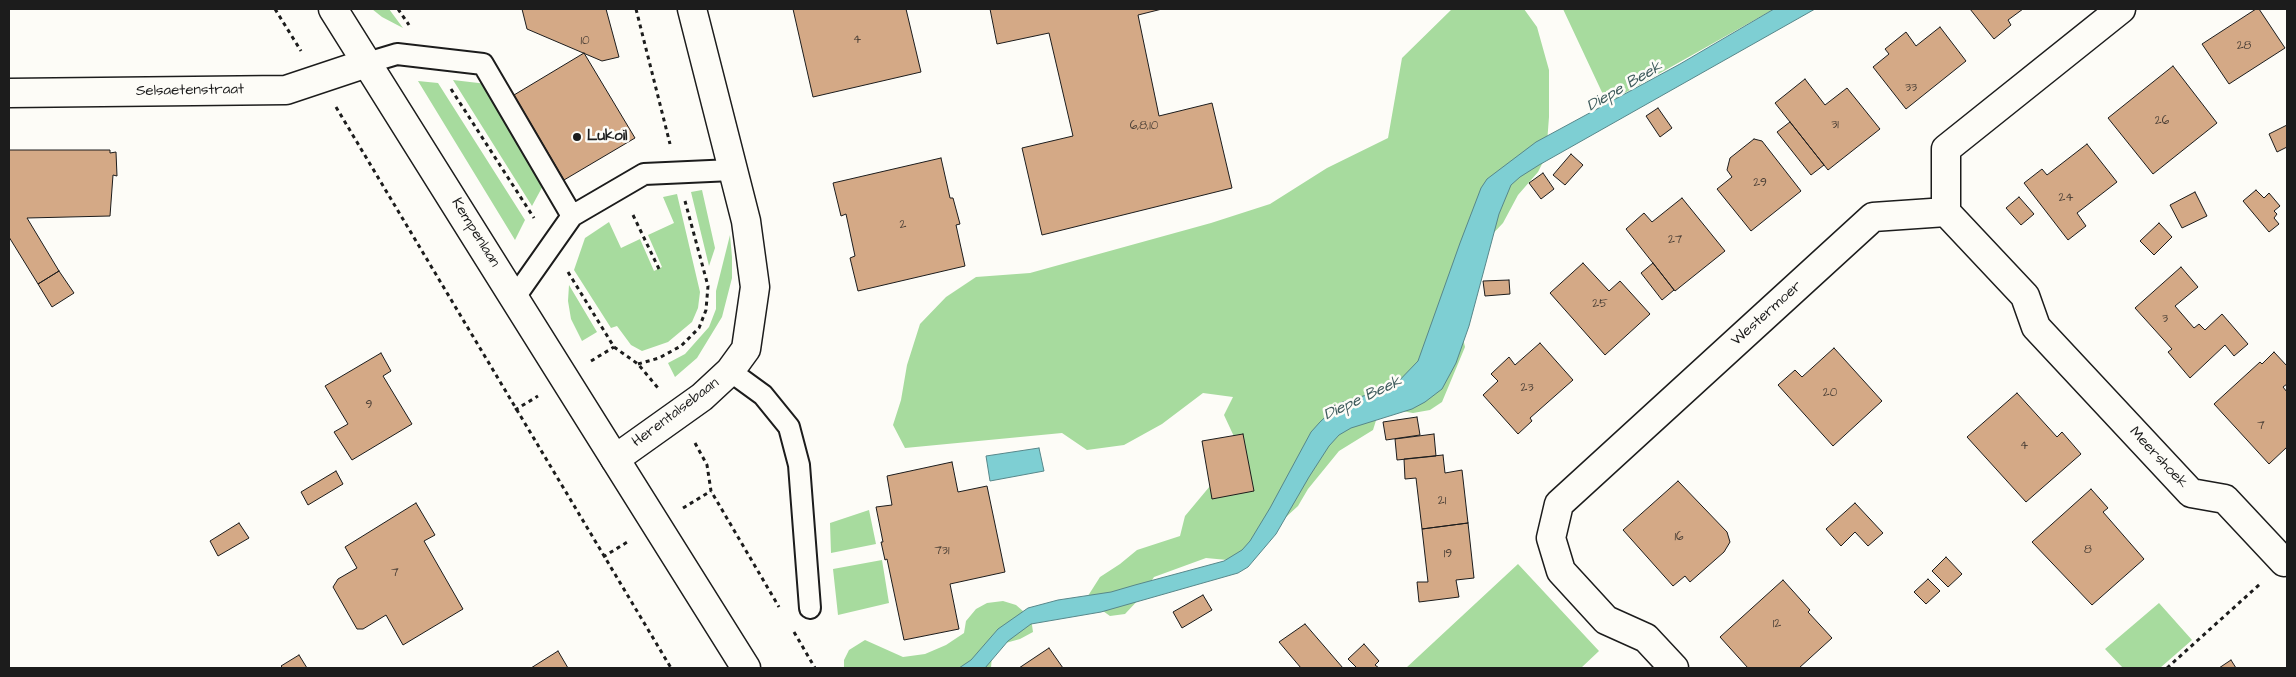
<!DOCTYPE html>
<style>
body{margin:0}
#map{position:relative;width:2296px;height:677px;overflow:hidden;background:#fdfcf7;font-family:"Architects Daughter",sans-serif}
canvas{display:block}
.frame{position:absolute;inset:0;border:10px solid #1c1c1c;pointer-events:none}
</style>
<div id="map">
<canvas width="2296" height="677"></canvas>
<div class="frame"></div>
</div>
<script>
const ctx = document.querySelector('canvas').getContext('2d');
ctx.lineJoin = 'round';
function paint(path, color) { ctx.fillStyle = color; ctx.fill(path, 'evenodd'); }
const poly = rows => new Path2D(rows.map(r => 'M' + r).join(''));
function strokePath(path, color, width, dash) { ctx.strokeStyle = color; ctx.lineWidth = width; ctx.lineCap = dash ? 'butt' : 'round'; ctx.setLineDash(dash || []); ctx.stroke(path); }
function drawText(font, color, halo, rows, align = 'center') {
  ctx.font = font + ' "Architects Daughter",sans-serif'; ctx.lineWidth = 5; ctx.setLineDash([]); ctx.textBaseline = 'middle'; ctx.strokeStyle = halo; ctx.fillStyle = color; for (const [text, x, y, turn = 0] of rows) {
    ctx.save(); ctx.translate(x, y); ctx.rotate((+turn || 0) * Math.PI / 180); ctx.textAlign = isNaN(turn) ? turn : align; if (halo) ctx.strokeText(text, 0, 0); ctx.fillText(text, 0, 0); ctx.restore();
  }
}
paint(poly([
 [372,9,389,9,403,28,382,17],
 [1452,9,1524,9,1537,27,1549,70,1549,117,1546,156,1538,172,1518,195,1503,223,1485,242,1461,330,1465,347,1442,402,1430,410,1413,413,1390,409,1378,414,1373,430,1339,451,1308,489,1298,506,1238,561,1206,558,1154,577,1141,597,1125,614,1110,616,1086,599,1100,577,1120,564,1137,550,1180,536,1185,516,1210,486,1237,443,1224,415,1233,397,1203,393,1162,424,1124,445,1087,450,1062,433,905,448,893,425,901,400,907,365,920,324,946,297,976,277,1030,273,1211,223,1270,204,1327,168,1388,138,1402,58],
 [1563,9,1774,9,1607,103],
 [453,80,487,84,545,182,532,206],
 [418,81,438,83,525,220,515,240],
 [702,190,715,248,709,266,691,192],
 [677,194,700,292,698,308,692,322,668,342,642,351,631,345,617,326,611,328,574,270,585,238,609,222,621,248,640,239,654,271,662,267,648,235,674,223,663,197],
 [730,235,732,257,732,278,722,317,697,358,675,377,668,363,685,354,709,327,716,309,716,291],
 [569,285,597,332,582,341,571,319,568,301],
 [869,510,876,544,831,553,830,523],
 [882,560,889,603,838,615,833,569],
 [1518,564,1599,651,1581,668,1406,668],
 [1003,601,1016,605,1031,618,1033,632,1020,639,1002,644,992,655,991,668,844,668,844,660,849,650,865,640,903,657,925,654,946,645,964,633,966,621,976,609,987,603],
 [2159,603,2192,640,2160,668,2123,668,2105,649]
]), '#a7db9e');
const water = poly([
 [1774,9,1815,9,1539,165,1520,177,1511,185,1499,214,1469,326,1456,363,1442,389,1425,402,1412,409,1351,428,1339,435,1329,446,1309,477,1276,534,1248,567,1238,573,1101,612,1031,624,1008,641,985,668,959,668,971,660,998,629,1028,608,1058,600,1111,592,1135,585,1224,561,1242,550,1250,541,1270,508,1311,432,1320,422,1340,403,1393,387,1418,361,1460,243,1481,188,1487,179,1536,142,1680,64,1774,9],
 [1039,448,1044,471,990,481,986,456,1039,448]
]);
paint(water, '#7ecfd3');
strokePath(water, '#57878a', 1);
const building = poly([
 [522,9,606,9,619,57,602,61,527,29,522,9],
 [793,9,906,9,921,72,813,97,793,9],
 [990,9,1162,9,1138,15,1159,116,1212,103,1232,188,1042,235,1022,148,1073,136,1049,33,997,44,990,9],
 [1970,9,2023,9,2008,20,2011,25,1994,39,1970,9],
 [2256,9,2259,9,2285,48,2229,84,2202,44,2256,9],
 [1940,27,1966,61,1906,109,1873,67,1889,54,1885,49,1906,32,1916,46,1940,27],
 [584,53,635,138,564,180,514,95,584,53],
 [2173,66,2217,123,2153,174,2108,118,2173,66],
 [1805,79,1825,105,1847,88,1880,129,1828,170,1775,103,1805,79],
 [1658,108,1672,128,1660,137,1646,116,1658,108],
 [1790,122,1824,165,1811,175,1777,132,1790,122],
 [2287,125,2287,147,2277,152,2269,134,2287,125],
 [1754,139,1762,141,1801,191,1751,231,1717,189,1732,177,1727,170,1730,158,1754,139],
 [2087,144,2117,182,2077,213,2086,226,2068,240,2024,183,2042,169,2047,175,2087,144],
 [9,150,110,150,110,153,116,152,117,176,113,175,110,216,27,218,59,271,38,284,9,237,9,150],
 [1571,154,1583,165,1565,185,1553,175,1571,154],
 [941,158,950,198,953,198,960,224,956,225,965,266,858,291,850,258,855,256,846,214,841,216,833,183,941,158],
 [1543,173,1554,189,1541,199,1529,183,1543,173],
 [2256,190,2264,198,2269,193,2280,206,2274,211,2277,214,2274,218,2279,224,2269,232,2243,201,2256,190],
 [2195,192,2207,216,2182,228,2170,205,2195,192],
 [2019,197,2034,214,2021,225,2006,208,2019,197],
 [1682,198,1725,251,1675,291,1626,229,1644,213,1652,222,1682,198],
 [2159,223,2172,237,2154,255,2140,241,2159,223],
 [1583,263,1609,291,1620,281,1650,314,1605,355,1550,293,1583,263],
 [1653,263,1674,290,1662,300,1641,273,1653,263],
 [2181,267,2198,287,2175,306,2194,328,2199,324,2205,330,2222,314,2248,344,2234,356,2225,345,2190,378,2168,352,2172,349,2135,308,2181,267],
 [59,271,74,293,52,307,38,284,59,271],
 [1509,280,1510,294,1485,296,1483,281,1509,280],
 [1540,343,1573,380,1530,418,1532,421,1518,434,1483,395,1498,381,1491,374,1509,357,1515,365,1540,343],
 [1834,348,1882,401,1833,446,1778,385,1795,370,1802,377,1834,348],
 [2274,352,2287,366,2287,384,2283,387,2287,392,2287,447,2269,464,2214,404,2260,362,2262,364,2274,352],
 [381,353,391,371,383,376,412,424,352,460,334,432,348,424,325,386,381,353],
 [2017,393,2057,437,2062,432,2081,454,2026,502,1967,437,2017,393],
 [1417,417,1420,435,1386,440,1383,422,1417,417],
 [1243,434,1254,491,1212,499,1202,441,1243,434],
 [1434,434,1436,456,1397,460,1395,439,1434,434],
 [1443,455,1445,473,1462,470,1468,523,1422,529,1416,478,1405,479,1404,459,1443,455],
 [952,462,958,492,987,486,1005,572,950,584,959,629,904,640,887,559,885,560,881,542,883,542,876,507,892,505,887,476,952,462],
 [336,471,343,484,308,505,301,492,336,471],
 [1678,481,1727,532,1730,542,1724,552,1690,582,1685,576,1673,586,1623,530,1678,481],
 [2091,489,2108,508,2103,512,2144,559,2092,605,2032,542,2091,489],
 [416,503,435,535,424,541,463,609,403,645,386,615,363,629,357,629,333,587,338,579,357,568,345,547,416,503],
 [1855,503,1883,533,1868,546,1855,532,1841,546,1826,529,1855,503],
 [239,523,249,538,218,556,210,541,239,523],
 [1468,523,1474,578,1456,580,1459,597,1419,602,1417,582,1428,582,1422,529,1468,523],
 [1946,557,1962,574,1948,587,1932,571,1946,557],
 [1928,579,1940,591,1926,604,1914,592,1928,579],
 [1783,580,1810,610,1808,612,1832,638,1799,668,1748,668,1720,637,1783,580],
 [1203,595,1212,610,1182,628,1173,612,1203,595],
 [1305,624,1343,668,1301,668,1279,642,1305,624],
 [1364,644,1379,661,1375,665,1379,668,1357,668,1348,659,1364,644],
 [1049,648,1063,668,1019,668,1049,648],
 [558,651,568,668,531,668,558,651],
 [299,655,307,668,283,668,281,666,299,655],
 [2231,660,2236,668,2219,668,2231,660]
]);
paint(building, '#d4a986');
strokePath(building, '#1c1c1c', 1);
const service = poly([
 [367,63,397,54,483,64,572,216,515,297],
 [572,216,644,174,732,170],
 [730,371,763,395,789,427,799,465,810,608]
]);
const minor = poly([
 [9,93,286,90,367,63],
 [1946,212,2025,296,2036,327,2191,493,2225,499,2284,562],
 [1674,668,1646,638,1606,620,1561,571,1551,538,1559,504,1873,217,1946,212,1946,149,2121,9]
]);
const tertiary = poly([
 [615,459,702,397,730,371,746,349,755,287,746,221,692,9]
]);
const secondary = poly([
 [333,9,746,668]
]);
strokePath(service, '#1c1c1c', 24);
strokePath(minor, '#1c1c1c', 31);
strokePath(tertiary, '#1c1c1c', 31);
strokePath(secondary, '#1c1c1c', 31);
strokePath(poly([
 [275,9,301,51],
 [398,9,409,25],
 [636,9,670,144],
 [451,89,534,218],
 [336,107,671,668],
 [633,215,659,269],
 [568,272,614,347,638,364,658,388],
 [591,361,614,347],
 [638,364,659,358,681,346,699,328,706,310,708,286,685,201],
 [515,410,538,396],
 [695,443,707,465,711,491,779,607],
 [683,508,711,491],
 [603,557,629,541],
 [794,632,815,668],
 [2167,668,2260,584]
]), '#1c1c1c', 3, [4, 4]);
strokePath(service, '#fdfcf7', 20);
strokePath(minor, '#fdfcf7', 28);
strokePath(tertiary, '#fdfcf7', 28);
strokePath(secondary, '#fdfcf7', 28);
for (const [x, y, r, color] of [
 [577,137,5,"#1c1c1c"]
]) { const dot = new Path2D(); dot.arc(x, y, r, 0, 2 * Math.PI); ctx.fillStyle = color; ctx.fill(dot); strokePath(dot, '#fdfcf7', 2); }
drawText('12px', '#4a3f36', null, [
 ["4",857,40],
 ["10",585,41],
 ["28",2244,46],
 ["33",1911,88],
 ["26",2162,121],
 ["31",1835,125],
 ["6,8,10",1144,126],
 ["29",1760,183],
 ["24",2066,198],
 ["2",903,225],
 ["27",1675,240],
 ["25",1600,304],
 ["3",2165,319],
 ["23",1527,388],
 ["20",1830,393],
 ["9",369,405],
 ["7",2261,426],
 ["4",2024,446],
 ["21",1442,501],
 ["16",1679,537],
 ["8",2088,550],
 ["731",942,551],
 ["19",1448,554],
 ["7",395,573],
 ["12",1777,624]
]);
drawText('15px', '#1c1c1c', '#fdfcf7', [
 ["Selsaetenstraat",190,91,-1],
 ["Kempenlaan",475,233,58],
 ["Westermoer",1767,314,-42],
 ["Herentalsebaan",676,413,-37],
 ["Meershoek",2158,458,47]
]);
drawText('bold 15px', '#1c1c1c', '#fdfcf7', [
 ["Lukoil",587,137]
], 'left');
drawText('italic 16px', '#3e5b5c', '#fdfcf7', [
 ["Diepe Beek",1625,87,-30],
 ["Diepe Beek",1363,399,-25]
]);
</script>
